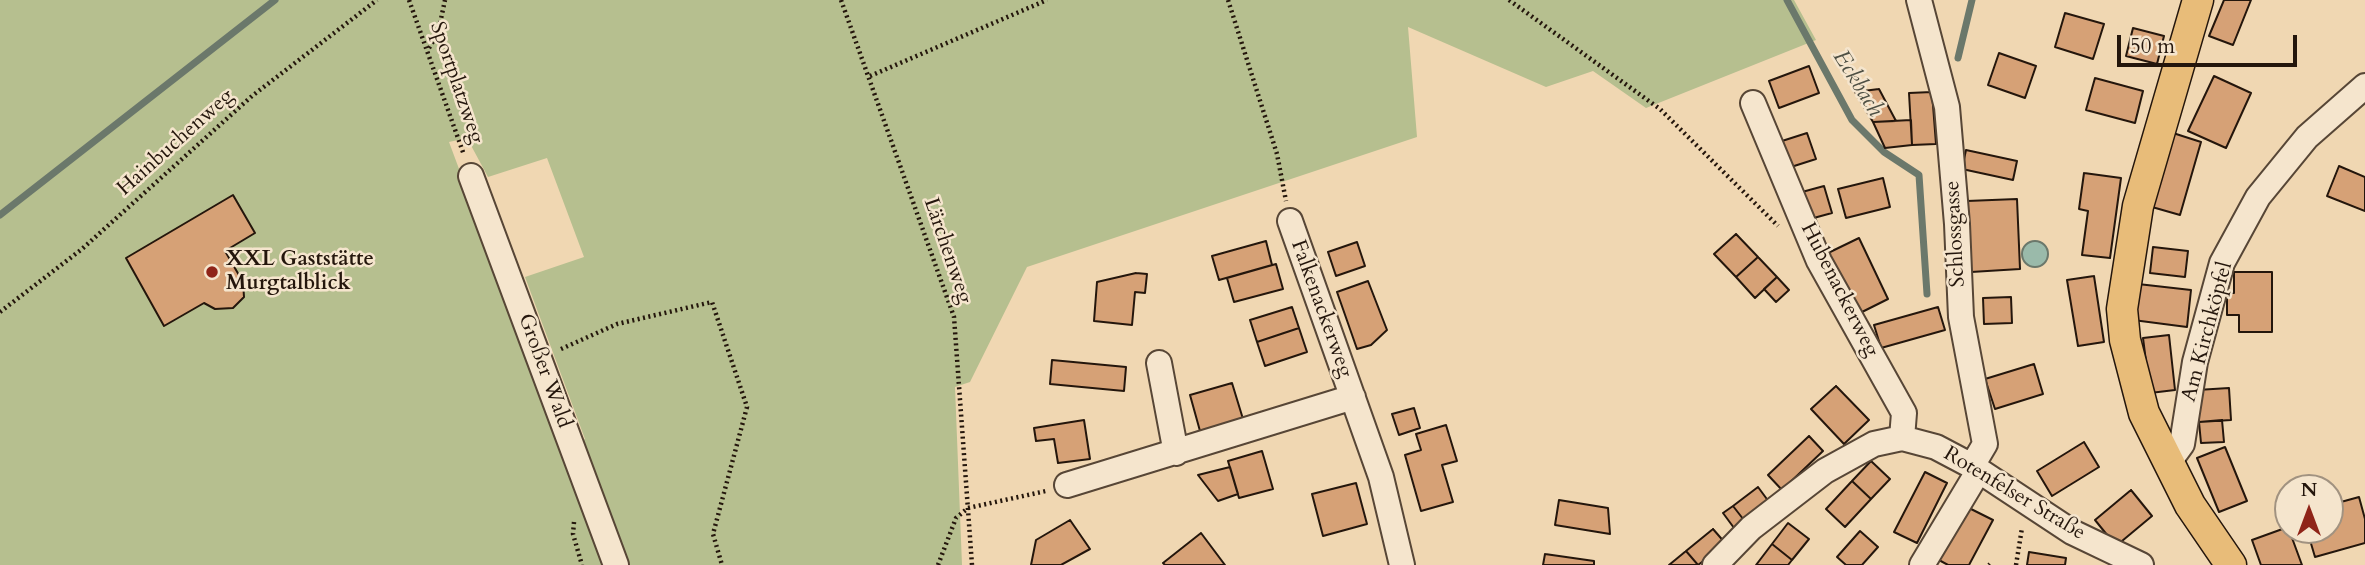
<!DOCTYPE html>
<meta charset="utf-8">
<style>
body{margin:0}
#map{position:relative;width:2365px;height:565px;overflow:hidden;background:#f0d7b2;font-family:Cardo,serif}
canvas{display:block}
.north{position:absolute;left:2274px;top:474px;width:70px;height:70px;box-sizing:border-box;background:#f5e5cd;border:2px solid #a19280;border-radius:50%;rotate:0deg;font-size:19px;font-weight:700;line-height:28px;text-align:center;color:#24160c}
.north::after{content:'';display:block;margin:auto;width:24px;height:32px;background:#8f2418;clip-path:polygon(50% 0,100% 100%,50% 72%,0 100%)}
.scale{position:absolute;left:2117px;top:35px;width:180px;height:32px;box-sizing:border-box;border:4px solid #24160c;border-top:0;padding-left:9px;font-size:21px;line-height:24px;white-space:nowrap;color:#24160c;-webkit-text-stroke:5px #f5e5cd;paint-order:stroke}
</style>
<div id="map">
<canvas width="2365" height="565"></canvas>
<div class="north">N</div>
<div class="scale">50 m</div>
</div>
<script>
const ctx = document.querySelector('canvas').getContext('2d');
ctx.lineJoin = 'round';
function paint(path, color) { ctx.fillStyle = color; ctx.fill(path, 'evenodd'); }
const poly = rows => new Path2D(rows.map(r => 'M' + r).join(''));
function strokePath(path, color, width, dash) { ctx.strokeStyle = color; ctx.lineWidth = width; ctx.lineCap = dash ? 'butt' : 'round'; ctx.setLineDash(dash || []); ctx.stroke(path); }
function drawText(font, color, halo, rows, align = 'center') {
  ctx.font = font + ' Cardo,serif'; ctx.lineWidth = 5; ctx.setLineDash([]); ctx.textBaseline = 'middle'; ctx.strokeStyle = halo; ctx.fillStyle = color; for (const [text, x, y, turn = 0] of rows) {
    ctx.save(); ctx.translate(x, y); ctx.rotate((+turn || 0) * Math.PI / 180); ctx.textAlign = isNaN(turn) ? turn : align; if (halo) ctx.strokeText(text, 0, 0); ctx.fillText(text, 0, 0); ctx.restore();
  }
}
paint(poly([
 [0,0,1794,0,1816,40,1646,108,1593,71,1546,87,1408,27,1417,137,1027,267,970,382,955,387,962,565,0,565],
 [467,138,488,177,547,158,584,257,525,277,585,439,564,451,449,142]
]), '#b6bf8f');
const water = poly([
 '2022 254a13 13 0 1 1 26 0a13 13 0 1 1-26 0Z'
]);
paint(water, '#9abaaa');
strokePath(water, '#6b786b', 2);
strokePath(poly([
 [1787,0,1852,120,1884,152,1919,175,1927,294],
 [1958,58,1972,0],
 [0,215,275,0]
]), '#6b786b', 7);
const building = poly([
 [2224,0,2251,0,2233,45,2209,36,2224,0],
 [2065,13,2104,24,2093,59,2055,47,2065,13],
 [2133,28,2164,36,2157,64,2126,56,2133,28],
 [1999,53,2036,66,2025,98,1988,85,1999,53],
 [1809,66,1819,93,1779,108,1769,81,1809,66],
 [2214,76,2251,93,2226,148,2188,131,2214,76],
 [2095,78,2143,91,2135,123,2086,110,2095,78],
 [1879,89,1896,121,1873,122,1855,92,1879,89],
 [1932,92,1936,144,1912,145,1909,93,1932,92],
 [1911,120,1912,145,1885,148,1873,122,1911,120],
 [1807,133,1816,159,1791,167,1782,141,1807,133],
 [2173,133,2201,142,2180,215,2152,207,2173,133],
 [1966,150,2017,161,2013,180,1962,169,1966,150],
 [2339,166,2365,177,2365,211,2327,196,2339,166],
 [2084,173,2121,178,2110,258,2082,255,2088,211,2079,209,2084,173],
 [1883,178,1890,207,1846,218,1838,189,1883,178],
 [1824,186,1832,213,1810,219,1802,192,1824,186],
 [233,195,255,233,225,251,243,282,244,297,233,308,215,309,204,303,164,326,126,258,233,195],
 [2017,199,2020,269,1971,272,1967,201,2017,199],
 [1736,234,1758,257,1736,277,1714,254,1736,234],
 [1859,238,1888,299,1858,314,1828,253,1859,238],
 [1266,241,1272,265,1219,280,1212,256,1266,241],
 [1357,242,1365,266,1336,276,1328,252,1357,242],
 [2153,247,2188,251,2185,277,2150,273,2153,247],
 [1758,257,1777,277,1755,298,1736,277,1758,257],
 [1276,264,1283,289,1234,302,1227,278,1276,264],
 [2234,272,2272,272,2272,332,2239,332,2239,315,2227,315,2227,293,2234,293,2234,272],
 [1136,273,1147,274,1145,293,1135,292,1132,325,1094,321,1097,282,1136,273],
 [2094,276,2104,342,2078,346,2067,280,2094,276],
 [1777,277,1789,290,1776,302,1764,289,1777,277],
 [1368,281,1387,330,1371,345,1357,349,1337,292,1368,281],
 [2138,284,2191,290,2187,327,2133,320,2138,284],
 [2011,297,2012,323,1984,324,1983,298,2011,297],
 [1292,307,1299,328,1257,342,1250,320,1292,307],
 [1938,307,1945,330,1881,348,1874,325,1938,307],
 [1299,328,1307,352,1265,366,1257,342,1299,328],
 [2169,335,2175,390,2150,393,2143,338,2169,335],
 [1052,360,1126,367,1124,391,1050,384,1052,360],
 [2034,364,2043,394,1995,409,1985,379,2034,364],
 [1232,383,1243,419,1200,431,1190,395,1232,383],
 [1836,386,1869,420,1844,444,1811,409,1836,386],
 [2229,388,2231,420,2199,422,2197,390,2229,388],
 [1414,408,1420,428,1399,435,1392,414,1414,408],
 [1084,420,1090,459,1058,463,1054,439,1036,441,1034,428,1084,420],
 [2222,420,2224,442,2201,443,2199,422,2222,420],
 [1446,425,1457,461,1442,465,1453,502,1421,511,1405,455,1421,450,1416,434,1446,425],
 [1809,436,1823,451,1782,490,1768,475,1809,436],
 [2084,442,2099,467,2052,496,2037,471,2084,442],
 [2225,447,2247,501,2219,512,2197,458,2225,447],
 [1262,451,1273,489,1239,498,1228,461,1262,451],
 [1871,461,1890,479,1871,499,1852,481,1871,461],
 [1230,467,1238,494,1218,501,1198,475,1230,467],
 [1925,472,1947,483,1917,543,1894,532,1925,472],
 [1852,481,1871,499,1845,527,1826,509,1852,481],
 [1356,483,1367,524,1323,536,1312,494,1356,483],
 [1758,487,1772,506,1747,524,1733,506,1758,487],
 [2131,490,2152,516,2116,546,2095,520,2131,490],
 [2359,497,2365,519,2365,543,2315,557,2307,530,2330,530,2330,505,2359,497],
 [1559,500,1608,508,1610,534,1555,525,1559,500],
 [1733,506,1747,524,1737,532,1723,513,1733,506],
 [1965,506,1993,520,1969,565,1948,565,1937,559,1965,506],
 [1070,520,1090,549,1061,565,1031,565,1036,540,1070,520],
 [1788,523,1809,539,1792,560,1772,544,1788,523],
 [2288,527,2302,565,2261,565,2252,540,2288,527],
 [1713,529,1726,544,1698,565,1686,551,1713,529],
 [1860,531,1878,547,1862,565,1846,565,1837,557,1860,531],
 [1201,533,1225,565,1165,565,1163,563,1201,533],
 [1772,544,1792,560,1788,565,1756,565,1772,544],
 [1686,551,1698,565,1669,565,1686,551],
 [2029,552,2066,558,2065,565,2027,565,2029,552],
 [1545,554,1594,561,1594,565,1543,565,1545,554]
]);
paint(building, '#d6a176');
strokePath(building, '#24160c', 2);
const minor = poly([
 [1919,0,1947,107,1957,224,1961,317,1985,444,1972,466],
 [1753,103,1819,261,1904,413,1902,438],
 [471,176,616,565],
 [1290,221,1381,477,1402,565],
 [1159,363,1176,453],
 [2169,462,2182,444,2195,362,2222,263,2258,197,2307,137,2365,86],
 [1067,485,1353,397],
 [1715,565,1751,528,1825,471,1874,444,1902,438,1936,447,1972,466,2072,532,2141,565],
 [1922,565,1979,470]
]);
const major = poly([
 [2198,0,2138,206,2122,309,2125,340,2144,413,2190,505,2231,565]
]);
strokePath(minor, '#574636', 28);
strokePath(major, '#24160c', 33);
strokePath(poly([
 [409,0,464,155],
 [841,0,954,317,972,565],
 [1228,0,1277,154,1286,201],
 [1509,0,1660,109,1778,226],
 [429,48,438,33,445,0],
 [870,76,1047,0],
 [0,312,82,249,252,96,377,0],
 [561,349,617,324,712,302,747,407,713,534,722,565],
 [574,522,573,534,582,565],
 [938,565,956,518,968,508,1046,491],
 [1989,565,1990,564],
 [2016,565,2022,528]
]), '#24160c', 4.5, [2, 3.5]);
strokePath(minor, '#f5e5cd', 24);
strokePath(major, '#e8bc79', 30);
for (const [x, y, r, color] of [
 [212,272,7,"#8f2418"]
]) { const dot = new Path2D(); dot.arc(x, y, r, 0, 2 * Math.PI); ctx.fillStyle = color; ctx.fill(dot); strokePath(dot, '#f5e5cd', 2.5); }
drawText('21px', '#24160c', '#f5e5cd', [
 ["Sportplatzweg",456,83,71],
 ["Hainbuchenweg",176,143,-42],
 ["Schlossgasse",1956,234,-93],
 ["Lärchenweg",947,251,71],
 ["Hubenackerweg",1839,290,63],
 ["Falkenackerweg",1321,309,70],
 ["Am Kirchköpfel",2208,332,-75],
 ["Großer Wald",544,371,70],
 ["Rotenfelser Straße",2014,494,31]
]);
drawText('bold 21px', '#24160c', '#f5e5cd', [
 ["XXL Gaststätte",226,260],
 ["Murgtalblick",226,284]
], 'left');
drawText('italic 23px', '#4d4f43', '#f5e5cd', [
 ["Eckbach",1857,84,58]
]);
</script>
